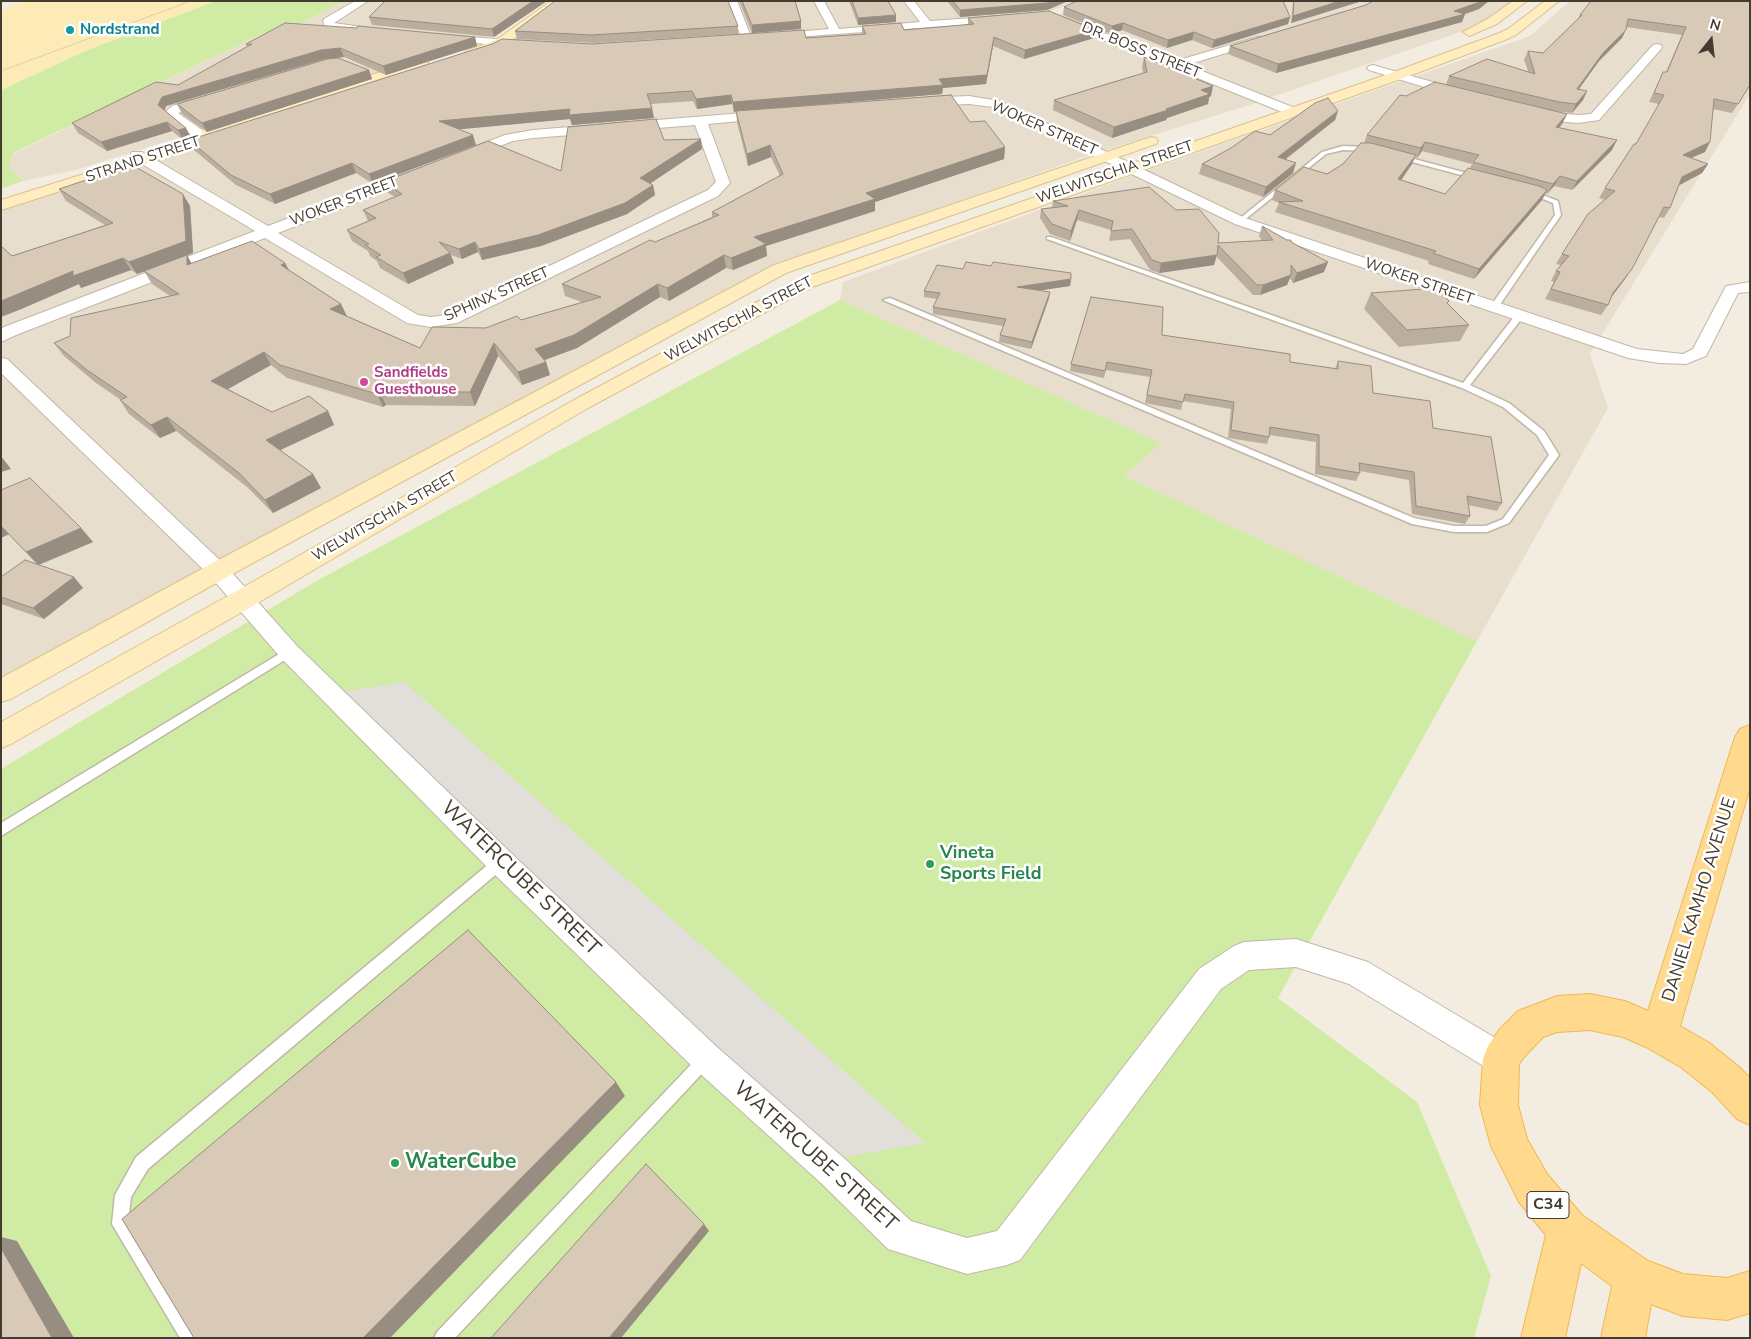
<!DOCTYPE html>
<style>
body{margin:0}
#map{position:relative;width:1751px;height:1339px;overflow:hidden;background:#f3ede1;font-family:"Nunito Sans",sans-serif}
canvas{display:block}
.frame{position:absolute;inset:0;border:2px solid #443c31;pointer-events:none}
.north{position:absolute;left:1686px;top:15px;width:50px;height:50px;-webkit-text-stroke:4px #fff;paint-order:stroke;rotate:16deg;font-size:14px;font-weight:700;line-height:20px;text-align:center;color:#443c31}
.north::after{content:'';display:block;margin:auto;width:18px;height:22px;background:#443c31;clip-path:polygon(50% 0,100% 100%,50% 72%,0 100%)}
</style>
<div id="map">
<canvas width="1751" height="1339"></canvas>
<div class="frame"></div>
<div class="north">N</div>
</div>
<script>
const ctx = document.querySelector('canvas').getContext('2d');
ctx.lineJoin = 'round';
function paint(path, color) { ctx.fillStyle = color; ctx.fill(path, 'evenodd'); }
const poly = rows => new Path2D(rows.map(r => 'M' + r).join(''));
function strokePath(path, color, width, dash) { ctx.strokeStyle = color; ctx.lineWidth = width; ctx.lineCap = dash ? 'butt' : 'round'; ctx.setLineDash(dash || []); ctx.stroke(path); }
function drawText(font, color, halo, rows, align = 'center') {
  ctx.font = font + ' "Nunito Sans",sans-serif'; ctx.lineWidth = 5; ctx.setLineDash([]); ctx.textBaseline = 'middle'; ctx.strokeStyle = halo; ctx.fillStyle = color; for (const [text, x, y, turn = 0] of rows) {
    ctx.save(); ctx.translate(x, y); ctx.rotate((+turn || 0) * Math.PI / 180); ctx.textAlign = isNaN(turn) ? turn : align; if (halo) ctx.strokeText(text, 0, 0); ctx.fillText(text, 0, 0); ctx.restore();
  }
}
paint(poly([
 [344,1,536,1,484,39,207,129,75,170,23,181,9,168,13,154,266,32,284,32],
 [566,1,1078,1,1045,13,753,36,593,46,509,41],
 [1089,1,1515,1,1484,24,1266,99,1058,16],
 [1570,1,1750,1,1750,94,1590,354,1608,408,1477,641,1124,476,1160,443,840,300,843,282,1137,174,1530,36],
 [1048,17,1259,102,1090,155,774,266,1,680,1,209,494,50,593,51]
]), '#e7dece');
paint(poly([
 [215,1,344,1,284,32,266,32,13,153,9,168,23,181,1,189,1,90,85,51],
 [840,300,1161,443,1124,476,1477,641,1278,998,1417,1102,1491,1276,1474,1338,1,1338,1,769,318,580]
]), '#d0eca4');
paint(poly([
 [28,1,215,1,85,51,1,90,1,10]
]), '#fdebb7');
paint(poly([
 [404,682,925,1143,821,1161,330,694]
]), '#e2dfdb');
const lane = poly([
 [1343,146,1369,147,1372,149,1369,151,1343,150,1326,154,1242,222,1238,222,1238,220,1322,152,1343,146],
 [1399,155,1478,176,1479,177,1476,179,1397,158,1396,157,1399,155],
 [1528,191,1532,191,1558,201,1561,215,1497,309,1491,309,1490,307,1555,215,1553,203,1528,193,1528,191],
 [1047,237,1051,237,1463,383,1517,313,1523,313,1523,317,1470,385,1509,403,1544,431,1559,455,1509,523,1487,532,1454,532,1412,524,883,300,890,298,1414,518,1454,526,1486,526,1503,519,1549,455,1537,435,1503,407,1462,388,1047,239,1047,237],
 [289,648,293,649,295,652,293,655,1,836,1,823,289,648],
 [501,856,506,858,508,862,506,866,148,1169,131,1197,128,1222,199,1338,180,1338,112,1224,115,1195,136,1157,496,858,501,856],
 [706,1051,711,1054,714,1059,711,1064,455,1338,434,1338,437,1332,701,1054,706,1051]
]);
const street = poly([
 [355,1,368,1,334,23,369,28,370,30,369,32,338,31,325,27,323,21,324,19,355,1],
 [727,1,737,1,752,39,751,41,747,42,742,39,727,1],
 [814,1,824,1,839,29,920,22,904,1,914,1,930,21,1001,16,1006,19,1001,22,768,39,767,37,772,34,829,29,814,1],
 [1065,18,1176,61,1257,37,1265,37,1266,39,1265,41,1187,65,1295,108,1297,111,1291,115,1287,114,1061,23,1060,21,1065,18],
 [443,35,522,41,527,44,522,47,439,40,438,38,439,36,443,35],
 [1657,44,1661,45,1662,47,1661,49,1599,120,1578,123,1554,121,1530,115,1528,112,1534,108,1554,113,1578,115,1591,114,1653,45,1657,44],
 [1373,65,1464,91,1466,94,1460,98,1369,70,1367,68,1369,66,1373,65],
 [210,95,214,96,216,99,214,102,178,113,205,132,206,135,205,138,195,138,164,113,172,106,210,95],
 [969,96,1000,101,1245,218,1637,349,1683,354,1693,349,1726,286,1750,282,1750,292,1738,293,1706,356,1686,364,1659,363,1628,358,1235,224,993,107,969,104,923,106,917,102,923,98,969,96],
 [768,111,774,115,772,118,708,124,730,183,718,196,457,323,431,327,407,323,265,238,16,335,1,342,1,329,4,327,255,231,132,158,130,155,132,152,142,152,268,226,409,172,419,172,421,175,419,178,278,233,418,315,431,317,447,315,708,190,716,182,695,125,533,138,513,141,463,160,458,159,456,156,458,153,505,135,533,130,768,111],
 [1,358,7,359,226,566,297,646,511,853,718,1048,845,1159,911,1221,967,1238,997,1231,1199,969,1234,946,1244,942,1296,939,1368,962,1512,1048,1517,1059,1512,1070,1501,1075,1490,1070,1349,984,1296,967,1249,970,1221,989,1020,1260,1007,1265,967,1274,888,1249,821,1183,696,1070,491,871,281,658,210,576,1,373,1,358]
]);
const secondary = poly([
 [551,1,565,1,504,46,471,58,465,54,466,51,496,40,551,1],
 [1513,1,1527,1,1497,24,1469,36,1463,32,1489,18,1513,1],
 [1545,1,1559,1,1516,35,1505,40,1401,79,812,287,588,408,251,607,11,744,1,748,1,722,233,593,574,400,800,279,1391,73,1497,34,1508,29,1545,1],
 [421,59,428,63,426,66,231,129,235,133,233,136,1,210,1,200,205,136,201,132,203,129,421,59],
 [1151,137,1156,138,1158,141,1156,144,786,273,227,577,11,699,1,702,1,678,209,565,774,265,1151,137]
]);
const primary = poly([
 [1750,725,1750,787,1680,1026,1708,1042,1738,1066,1750,1078,1750,1125,1737,1119,1712,1092,1682,1068,1646,1047,1623,1037,1590,1030,1557,1032,1543,1037,1525,1056,1519,1064,1518,1105,1527,1139,1547,1174,1582,1215,1648,1261,1683,1274,1727,1278,1750,1271,1750,1313,1727,1320,1683,1316,1651,1304,1645,1338,1601,1338,1612,1286,1581,1263,1565,1338,1521,1338,1546,1235,1519,1202,1491,1146,1480,1105,1483,1059,1488,1046,1499,1030,1518,1011,1557,996,1590,994,1625,1001,1648,1011,1735,737,1740,729,1750,725]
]);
strokePath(lane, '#c1b7a6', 3);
strokePath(street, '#c1b7a6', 2);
strokePath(secondary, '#dbc28d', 2);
strokePath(primary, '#f0b852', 2);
strokePath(poly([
 [1,71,191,1]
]), '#c2af93', 1, [1, 1]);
paint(lane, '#fff');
paint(street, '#fff');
paint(secondary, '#ffecbf');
paint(primary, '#ffd98e');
paint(poly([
 [547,1,494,37,372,25,369,17],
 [739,1,795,1,801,29,752,33],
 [849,1,888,1,896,22,858,25],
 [947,1,1068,1,1047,10,960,17],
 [1293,1,1362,1,1291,23],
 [1373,1,1489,1,1479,9,1465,14,1462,22,1276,73,1228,54,1230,46,1366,5],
 [1750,1,1750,85,1732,113,1713,109,1705,152,1691,158,1708,164,1702,173,1679,185,1670,208,1664,218,1659,217,1625,279,1611,297,1608,305,1601,315,1545,299,1554,282,1551,281,1556,271,1561,265,1556,264,1562,254,1605,200,1599,198,1605,188,1636,144,1659,104,1649,102,1663,72,1666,72,1682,35,1626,27,1622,38,1599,61,1579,89,1587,91,1583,100,1572,113,1554,111,1446,85,1449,76,1528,71,1524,60,1528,51,1543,53,1578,19,1580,15],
 [1064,7,1290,17,1288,24,1212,48,1192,40,1167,48,1122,30,1111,34,1063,15],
 [968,18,1094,38,1024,59,993,46,986,84,943,88,942,94,775,108,970,122,1005,147,1004,159,875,202,875,211,766,246,767,256,733,270,726,268,669,301,660,297,577,348,545,360,546,362,550,375,522,385,498,356,475,406,386,405,383,407,287,378,271,365,228,389,272,412,328,411,334,425,280,450,313,474,321,488,273,513,247,487,176,431,160,438,129,414,120,400,121,400,96,383,64,356,54,343,170,296,152,284,144,271,191,263,285,263,289,270,341,304,347,316,420,348,486,328,521,320,582,302,565,296,562,284,712,217,712,212,780,176,771,157,748,166,737,122,736,111,734,112,732,104,697,109,693,101,651,104,652,108,654,118,572,125,570,119,459,129,476,145,373,184,356,173,275,204,236,185,194,150,189,140,592,44,806,38,862,34,862,26,904,30,968,25],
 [738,26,738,34,594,43,517,39,515,31],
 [475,37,477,46,386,75,344,57,335,58,369,70,372,79,207,132,182,114,177,104,324,59,166,106,165,110,191,137,183,140,172,131,107,151,78,133,72,123,178,85,247,47,246,44],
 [1144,57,1211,96,1209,97,1208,104,1167,118,1166,120,1112,138,1053,110,1054,100,1143,73,1142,67],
 [1406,96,1567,114,1562,124,1559,128,1612,150,1572,190,1554,186,1547,194,1546,193,1542,200,1474,279,1428,264,1429,261,1275,212,1279,203,1272,200,1275,190,1327,174,1343,164,1364,143,1367,135],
 [1422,151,1472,164,1470,168,1445,194,1401,180,1412,164,1415,157,1417,158],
 [1338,111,1335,120,1285,160,1293,173,1263,197,1199,174,1202,164,1231,148],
 [664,140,702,149,650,183,653,185,655,195,627,214,541,246,482,260,478,252,462,259,451,255,454,263,408,284,380,268,377,261,370,256,368,251,352,241,347,230,368,221,363,210,395,197,387,192,383,182,561,171],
 [59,189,190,206,193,253,137,274,131,270,81,288,79,284,19,310,12,256,105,225,66,201],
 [1053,201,1176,210,1218,243,1262,241,1259,236,1262,226,1291,242,1324,272,1293,283,1290,278,1287,285,1260,295,1253,295,1216,256,1214,265,1159,273,1150,270,1130,239,1109,241,1111,230,1077,220,1070,241,1050,234,1040,218,1041,209,1052,208],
 [963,269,1071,279,1070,286,1040,290,1049,298,1031,349,999,342,1000,335,1003,326,933,314,933,307,937,299,924,297,924,291],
 [1371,293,1447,304,1469,325,1460,341,1399,347,1364,309],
 [1162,335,1290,362,1335,369,1338,361,1373,393,1433,428,1502,503,1497,511,1468,505,1470,516,1465,524,1412,514,1409,480,1360,471,1360,473,1356,481,1315,474,1316,442,1270,435,1267,444,1228,438,1231,409,1183,401,1181,410,1145,403,1150,377,1106,370,1104,378,1070,371,1071,364],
 [1,490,81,528,93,542,39,565,83,588,44,619,1,604,1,577,37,564,9,534,1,538]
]), '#bbae9e');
paint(poly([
 [533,1,547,1,494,37,492,29],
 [1051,1,1068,1,1047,10,960,17,960,10],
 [1340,1,1362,1,1291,23,1293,16],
 [1483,1,1489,1,1479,9,1465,14,1462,22,1276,73,1278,64,1454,11],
 [896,15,896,22,858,25,858,18],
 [1290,17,1288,24,1212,48,1214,40],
 [801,21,801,29,752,33,752,25],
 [1123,23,1122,30,1111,34,1112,26],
 [1096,30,1094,38,1024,59,1025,50],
 [1626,30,1622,38,1599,61,1573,97,1577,89,1603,53],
 [1194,32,1192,40,1167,48,1168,40],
 [475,37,477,46,386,75,383,66],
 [994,37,993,46,986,84,943,88,942,94,734,112,733,102,939,79],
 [340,48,344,57,324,59,166,106,163,114,158,105,162,97,321,50],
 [369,70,372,79,207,132,202,123],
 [1213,86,1211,96,1209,97,1208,104,1167,118,1166,120,1112,138,1114,127,1166,109,1201,90],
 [1587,91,1583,100,1572,113,1576,104],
 [731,95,732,104,697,109,696,99],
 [652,108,654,118,572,125,570,119,442,131,439,121,570,109],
 [1338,111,1335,120,1275,167,1278,157],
 [1567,114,1562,124,1551,137,1556,127],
 [167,122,172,131,107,151,101,142],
 [186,128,191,137,183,140,178,130],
 [473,135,476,145,373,184,369,174],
 [701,139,702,149,642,189,640,178],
 [1617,140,1612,150,1572,190,1577,181],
 [1425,142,1422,151,1417,158,1421,148],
 [1710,142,1705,152,1677,164,1683,155],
 [770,145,771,157,748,166,747,154],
 [1005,147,1004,159,875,202,875,211,766,246,767,256,733,270,731,258,754,237,866,193],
 [1416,155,1412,164,1395,189,1398,179],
 [352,163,356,173,275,204,270,194],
 [1296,163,1293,173,1263,197,1266,187],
 [1708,164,1702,173,1676,187,1682,177],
 [1560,176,1554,186,1547,194,1553,184],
 [653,185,655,195,627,214,541,246,482,260,479,249],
 [1547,190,1542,200,1474,279,1479,269],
 [183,194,190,206,193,253,137,274,129,262],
 [1079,210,1077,220,1070,241,1071,231],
 [475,242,478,252,462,259,459,249],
 [450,253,454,263,408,284,403,273],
 [187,255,194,268,187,265],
 [724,255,726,268,669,301,667,288],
 [1217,255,1214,265,1159,273,1161,263],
 [123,258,131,270,81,288,79,284,19,310,1,317,1,301,73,271],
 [1328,262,1324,272,1293,283,1297,273],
 [285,263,292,276,281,265],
 [1632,269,1625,279,1607,303,1613,293],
 [1291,275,1287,285,1260,295,1263,285],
 [1071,279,1070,286,1017,294,1017,287],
 [658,284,660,297,577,348,539,362,535,349],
 [1050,292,1049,298,1031,349,1032,342],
 [341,304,347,317,330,309],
 [494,343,498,356,475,406,470,392],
 [264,352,271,365,219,394,211,381],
 [546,362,550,375,522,385,518,372],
 [380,392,386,405,383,407,377,394],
 [328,411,334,425,274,453,266,440],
 [167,417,176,431,160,438,151,425],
 [1,456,11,469,1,472],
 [313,474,321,488,273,513,265,500],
 [1,526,9,534,1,538],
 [81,528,93,542,38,565,26,552],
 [74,577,83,588,44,619,33,608],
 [616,1082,625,1096,390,1338,363,1338],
 [704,1224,709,1231,621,1338,609,1338],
 [1,1237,17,1241,74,1338,52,1338,1,1248]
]), '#988d81');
const building = poly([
 [385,1,533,1,492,29,369,17,385,1],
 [555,1,728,1,738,26,592,35,515,31,555,1],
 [742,1,795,1,801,21,752,25,742,1],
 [852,1,888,1,896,15,858,18,852,1],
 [953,1,1051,1,1047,3,960,10,953,1],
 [1077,1,1283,1,1290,17,1214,40,1194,32,1168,40,1123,23,1112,26,1064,7,1077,1],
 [1294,1,1340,1,1293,16,1294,1],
 [1373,1,1483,1,1454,11,1465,14,1278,64,1230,46,1366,5,1373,1],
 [1591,1,1750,1,1750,85,1738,104,1714,99,1710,142,1683,155,1708,164,1682,177,1670,208,1664,207,1632,269,1613,293,1608,305,1551,289,1560,272,1556,271,1569,256,1562,254,1588,214,1615,191,1605,188,1634,144,1636,144,1664,95,1654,93,1663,72,1667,72,1686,27,1628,19,1626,30,1603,53,1577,89,1587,91,1576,104,1559,102,1449,76,1487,59,1535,74,1528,51,1543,53,1582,15,1580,15,1591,1],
 [1049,11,1096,30,1025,50,994,37,987,75,939,79,943,85,733,102,731,95,696,99,692,91,647,94,652,108,569,115,570,109,439,121,473,135,369,174,352,163,270,194,231,175,189,140,492,44,502,39,592,44,804,30,806,38,866,34,862,26,901,23,904,30,974,24,968,18,1049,11],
 [285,23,357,28,358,26,475,37,383,66,340,48,321,50,162,97,158,105,186,128,178,130,167,122,101,142,72,123,156,82,178,85,252,44,246,44,285,23],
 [1144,57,1213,86,1201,90,1210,94,1166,109,1168,110,1114,127,1054,100,1147,72,1144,57],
 [338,58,369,70,202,123,177,104,327,59,338,58],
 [1435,82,1567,114,1556,127,1617,140,1577,181,1560,176,1553,184,1473,162,1479,155,1425,142,1421,148,1367,135,1400,95,1406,96,1435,82],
 [951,95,970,122,985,121,1005,147,866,193,875,199,754,237,766,244,731,258,724,255,667,288,658,284,574,335,535,349,546,362,518,372,494,343,470,392,380,392,377,394,280,365,264,352,211,381,272,412,309,396,328,411,266,440,313,474,265,500,239,473,167,417,151,425,120,400,127,397,87,370,54,343,70,336,71,318,179,294,144,271,187,255,187,265,252,241,285,263,281,265,341,304,330,309,420,348,432,327,486,328,517,316,521,320,601,297,562,284,650,240,655,242,719,215,712,212,783,174,770,145,747,154,736,111,951,95],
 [1328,98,1338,111,1278,157,1296,163,1266,187,1202,164,1231,148,1255,131,1270,135,1315,103,1328,98],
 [656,119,664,140,701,139,640,178,653,185,625,203,538,235,479,249,475,242,459,249,439,242,450,253,403,273,376,257,381,255,365,245,369,244,347,230,376,218,363,210,402,194,383,182,488,141,561,171,568,127,656,119],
 [1361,143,1371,143,1416,155,1398,179,1445,194,1468,168,1539,186,1547,190,1479,269,1433,253,1436,251,1279,202,1303,201,1275,190,1304,167,1327,174,1343,164,1361,143],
 [132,165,183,194,186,241,129,262,123,258,73,276,73,271,1,301,1,246,12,256,113,223,59,189,132,165],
 [1149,187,1176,210,1199,209,1219,233,1218,243,1273,240,1262,226,1287,240,1291,240,1291,242,1328,262,1297,273,1291,265,1291,275,1263,285,1257,285,1218,245,1217,255,1161,263,1152,260,1132,229,1111,231,1113,221,1079,210,1071,231,1052,224,1041,209,1068,206,1053,201,1149,187],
 [966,262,991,266,993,262,1071,273,1071,279,1017,287,1050,292,1032,342,1000,335,1006,319,933,307,940,293,924,291,937,265,963,269,966,262],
 [1436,288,1449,301,1447,303,1469,325,1407,330,1371,293,1436,288],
 [1091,297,1163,307,1162,335,1290,354,1290,362,1338,369,1338,361,1371,366,1373,393,1430,401,1433,428,1491,437,1502,503,1467,496,1470,516,1416,506,1414,472,1359,463,1360,473,1319,466,1319,435,1270,427,1269,437,1231,430,1234,402,1185,394,1183,402,1147,395,1152,370,1107,362,1105,371,1071,364,1091,297],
 [30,478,81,528,26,552,1,526,1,490,30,478],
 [25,560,74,577,33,608,1,597,1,577,25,560],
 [468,930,616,1082,363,1338,194,1338,122,1219,468,930],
 [646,1164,704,1224,609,1338,491,1338,646,1164],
 [1,1248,52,1338,1,1338,1,1248]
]);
paint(building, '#d9cab8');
strokePath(building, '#988d81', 1);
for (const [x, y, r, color] of [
 [70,30,5,"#0f9aa8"],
 [364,382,5,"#d1479c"],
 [930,864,5,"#2e9e5b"],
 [395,1163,5,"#2e9e5b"]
]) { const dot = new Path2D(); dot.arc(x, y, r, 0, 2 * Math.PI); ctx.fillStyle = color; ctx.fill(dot); strokePath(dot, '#fff', 2); }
drawText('bold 15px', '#0d838f', '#fff', [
 ["Nordstrand",80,30]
], 'left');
drawText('15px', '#443c31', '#fff', [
 ["DR. BOSS STREET",1141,51,22],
 ["WOKER STREET",1044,129,24],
 ["STRAND STREET",143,160,-18],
 ["WELWITSCHIA STREET",1115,173,-19],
 ["WOKER STREET",344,202,-21],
 ["WOKER STREET",1419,282,19],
 ["SPHINX STREET",497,295,-24],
 ["WELWITSCHIA STREET",739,320,-28],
 ["WELWITSCHIA STREET",385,517,-30]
]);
drawText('bold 15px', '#b23c85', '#fff', [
 ["Sandfields",374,373],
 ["Guesthouse",374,390]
], 'left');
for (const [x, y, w] of [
 [1548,1205,42]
]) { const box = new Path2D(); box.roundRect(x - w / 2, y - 13.5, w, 27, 4); ctx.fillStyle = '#fff'; ctx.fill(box); strokePath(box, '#443c31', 1); }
drawText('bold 16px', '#443c31', null, [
 ["C34",1548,1205]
]);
drawText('bold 18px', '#27864d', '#fff', [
 ["Vineta",940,854],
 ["Sports Field",940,875]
], 'left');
drawText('18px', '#443c31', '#fff', [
 ["DANIEL KAMHO AVENUE",1700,900,-73]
]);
drawText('21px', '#443c31', '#fff', [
 ["WATERCUBE STREET",520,879,44],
 ["WATERCUBE STREET",815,1157,42]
]);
drawText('bold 21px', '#27864d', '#fff', [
 ["WaterCube",405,1163]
], 'left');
</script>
